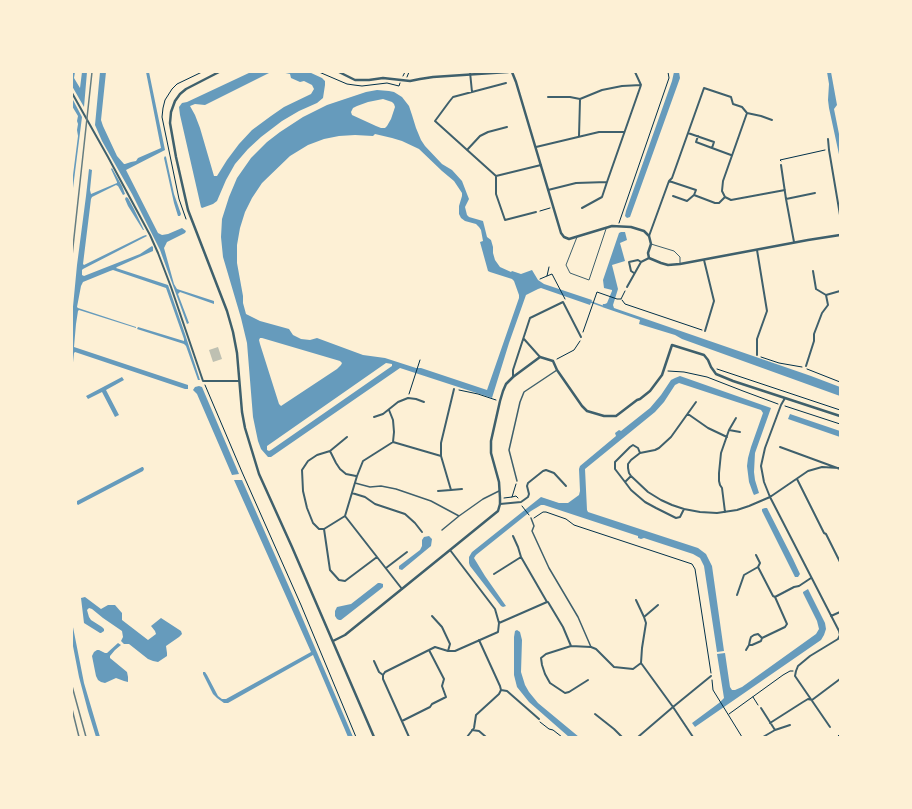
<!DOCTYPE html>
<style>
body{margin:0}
#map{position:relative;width:912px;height:809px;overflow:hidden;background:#fdf0d5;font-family:"Roboto Condensed",sans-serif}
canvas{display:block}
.frame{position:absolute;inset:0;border:73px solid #fdf0d5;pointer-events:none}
</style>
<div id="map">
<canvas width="912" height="809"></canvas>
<div class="frame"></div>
</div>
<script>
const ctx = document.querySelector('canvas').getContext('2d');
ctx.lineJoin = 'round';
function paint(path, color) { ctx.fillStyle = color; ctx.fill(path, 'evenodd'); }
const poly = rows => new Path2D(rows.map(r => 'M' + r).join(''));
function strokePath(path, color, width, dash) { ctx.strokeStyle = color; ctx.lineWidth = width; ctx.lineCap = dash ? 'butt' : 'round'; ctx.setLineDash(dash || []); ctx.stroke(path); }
paint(poly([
 [72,72,75,72,74,78,80,88,82,72,87,72,84,107,72,86],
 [100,72,106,72,101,120,103,126,117,156,124,164,125,164,131,162,136,161,138,158,161,148,146,72,149,72,165,150,126,170,158,233,162,235,168,234,182,228,186,231,185,233,167,242,164,248,174,284,177,289,214,301,214,304,180,292,178,294,189,323,187,324,160,250,132,194,102,141,95,125],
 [251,72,271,72,205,105,195,104,190,106,195,115,200,128,214,176,217,176,227,160,239,144,252,130,271,116,284,107,311,94,314,89,312,85,304,81,300,82,291,78,290,74,281,72,309,72,322,78,325,81,325,85,323,98,317,103,299,111,282,121,261,137,248,149,235,164,226,180,217,201,213,204,202,208,201,207,180,115,179,107,182,103,187,102],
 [674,72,679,72,680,78,630,217,627,218,625,216,626,211,672,81],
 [827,72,831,72,837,105,834,109,840,139,840,159,829,108,828,100,829,84],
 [377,90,389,91,394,92,402,97,409,106,412,115,416,128,421,140,425,146,442,164,452,170,462,181,467,194,469,199,465,207,467,215,469,217,483,221,487,237,491,240,493,247,493,253,495,260,500,267,511,272,512,271,521,274,532,270,538,280,544,284,592,300,590,305,541,288,538,289,526,295,509,343,492,398,400,368,271,457,268,457,261,449,258,441,253,417,247,343,241,318,223,257,221,237,222,219,229,197,237,178,251,158,267,142,280,132,303,117,327,105,366,92],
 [383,99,392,102,394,104,395,107,391,119,387,126,385,128,381,128,376,126,352,115,351,112,353,108,357,106,368,102],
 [375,134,392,138,402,141,419,149,442,171,454,181,462,193,462,196,459,206,459,214,461,218,465,221,476,224,479,227,481,230,483,241,480,242,488,271,490,272,512,279,514,281,519,295,519,298,487,390,421,368,416,368,385,358,363,355,317,338,310,340,301,339,293,335,289,329,260,321,246,314,243,303,243,296,237,263,237,245,240,228,245,212,252,198,262,183,290,156,308,145,324,139,339,136,355,135,373,136],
 [260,338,262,338,340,361,342,363,341,365,337,369,281,406,279,404,260,344,259,340],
 [386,363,392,364,392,366,271,450,269,451,267,450,267,446],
 [72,98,82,117,72,196,72,183,78,136,77,130,78,124,77,121,78,116,72,106],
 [165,156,166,157,174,194,181,214,180,216,178,216,174,203,164,158],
 [112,168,122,186,125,194,123,195,118,186,116,185,92,197,91,199,83,264,84,265,143,236,146,235,147,236,83,269,82,270,82,275,84,276,140,254,152,246,153,247,153,251,117,267,116,268,168,285,185,334,200,380,198,380,186,346,184,344,137,329,138,327,184,341,184,339,166,288,113,270,110,271,83,282,81,286,77,307,78,308,136,327,136,328,79,310,78,311,76,324,74,347,188,385,188,389,185,389,75,352,74,353,72,372,72,317,77,265,86,196,89,169,92,170,90,190,91,194,117,183,117,182,111,169],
 [126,197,128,198,134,209,144,230,143,230,128,206,125,199],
 [621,232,625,232,627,240,620,243,625,261,612,265,618,289,613,305,614,308,811,376,840,387,840,396,682,339,675,335,639,324,640,320,602,307,603,304,605,304,607,303,612,291,612,290,604,288,603,280,619,233],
 [680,376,771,408,755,453,754,472,755,480,759,493,754,495,753,493,749,482,747,466,748,458,751,447,763,413,761,410,679,383,675,385,664,402,655,412,585,469,587,510,588,512,698,548,706,554,712,566,724,651,717,652,704,566,700,558,693,554,644,538,641,539,638,538,638,536,544,505,541,505,531,511,476,555,474,558,485,576,506,606,503,607,501,606,470,566,469,563,469,557,472,552,541,497,559,503,568,503,579,495,580,491,579,469,580,466,616,436,615,433,619,430,621,431,650,408,661,395,671,380,675,378],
 [122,377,124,380,106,390,119,415,115,417,102,392,88,399,86,396],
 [199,386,202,387,239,474,232,475,197,394,193,390,195,387],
 [790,414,840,431,840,437,788,419],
 [142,467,143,467,144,469,143,471,78,505,77,504,77,501],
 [234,480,242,480,293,596,353,737,348,737,313,655,228,703,224,703,217,698,213,694,203,674,203,672,205,672,207,675,218,696,222,699,226,699,311,652],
 [765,508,767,508,793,559,800,574,798,577,795,577,762,511,762,509],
 [429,536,432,539,431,546,402,570,399,569,399,566,420,550,422,546,422,540,424,537],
 [378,583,380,583,383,584,383,587,382,588,341,620,339,620,337,619,335,616,335,611,337,607,351,604],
 [808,589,825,623,826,629,824,635,821,640,695,727,692,723,719,703,724,698,717,654,725,653,730,687,732,690,735,690,742,687,816,634,819,629,817,621,803,593,803,592],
 [85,597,101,609,108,605,115,605,122,613,122,620,148,640,156,634,155,631,151,626,161,618,181,631,182,634,179,637,166,646,167,653,167,656,158,662,153,661,148,659,129,644,124,644,121,641,123,637,122,631,103,618,92,609,89,608,87,610,89,617,91,620,102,627,104,629,104,631,101,633,100,633,84,623,81,598],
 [72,622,84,683,100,737,96,737,88,711,79,677,72,641],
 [517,630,520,632,522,640,521,672,525,685,529,692,538,703,579,737,569,737,529,702,517,687,514,675,514,637,515,631],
 [118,643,121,645,115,650,110,656,110,658,127,672,128,677,128,682,124,681,116,678,105,683,101,682,98,680,96,676,92,656,94,652,97,650,99,650,105,653,107,653]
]), '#669bbc');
strokePath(poly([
 [591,302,602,306]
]), '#669bbc', 1.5);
paint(poly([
 [218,347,222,359,213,362,209,350]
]), '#bec0b2');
strokePath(poly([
 [319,72,347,84,354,85,362,86,387,83,399,86,400,83],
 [403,76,405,72],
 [407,77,409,72],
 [781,161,780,160,825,150],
 [540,211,550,208],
 [186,219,179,199,162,117,163,108,165,100,172,89,177,84,202,72],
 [619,223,669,78,668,72],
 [547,276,552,274,565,299],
 [540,279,547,276,549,267],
 [622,300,625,304,702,330],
 [583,332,597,292,617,299,621,299,625,291],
 [761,357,779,363,802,367],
 [557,359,574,350,580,341],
 [717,369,840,410],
 [807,369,840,382],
 [668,371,684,372,707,377,743,391,778,404],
 [205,385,242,472,301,605,356,737],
 [459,390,478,394,496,400],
 [409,394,420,360],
 [785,406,840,424],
 [512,497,516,496,518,498],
 [504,498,512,497,516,484],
 [522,506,529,515],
 [534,518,543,512,546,512,566,519,574,525,692,564,695,569,711,673],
 [712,680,713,690,742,737],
 [753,697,758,705],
 [729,714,783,675,790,671,793,671],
 [540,722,549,729,553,730,562,737],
 [837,737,840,734]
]), '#003049', 1);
strokePath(poly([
 [577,237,566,265,570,273,589,280,606,229],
 [651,244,674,251,680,257,680,263]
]), '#3f606c', 1);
strokePath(poly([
 [517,481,509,450,520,402,524,392,557,370],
 [355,483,370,487,381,486,396,489,431,501,459,516],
 [531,518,534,526,532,531,549,568,578,617,591,647],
 [442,530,459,516,483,499,499,491]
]), '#3f606c', 1.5);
strokePath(poly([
 [470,72,472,92],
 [506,83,453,97,449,102,435,121,496,176,541,165],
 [72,93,108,157,150,235,158,253,171,287,203,381,239,381],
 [548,97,570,97,580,99,602,90,622,86,641,85],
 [772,120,761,116,747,113,723,181,722,191,725,197,731,200,785,190],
 [688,133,714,142,712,148,731,155],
 [579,136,580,100],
 [698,136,696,142,712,148],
 [828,139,829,150,840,215],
 [536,147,599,132,624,132],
 [467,150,480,136,488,132,507,127],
 [781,165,786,199,794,242],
 [496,176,496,194,505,220,536,212],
 [669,181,696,190,694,195,687,201,673,196],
 [548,190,576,183,607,182],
 [694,195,715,203,719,203,725,197],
 [786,199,815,193],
 [582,208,602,197,607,182,641,85,635,72],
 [649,236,669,181,672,178,704,88,731,97,733,104,742,107,747,113],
 [757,250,767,311,757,339,757,355],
 [704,260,714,301,705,331],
 [634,273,631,271,629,262,638,260,641,262],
 [627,287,641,262,649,258],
 [826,295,840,291],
 [524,339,540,357],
 [806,366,814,341,814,334,822,313,828,305,826,295,816,289,813,271],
 [513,377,513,370,530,318,563,302,581,337],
 [785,398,781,405,765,448,761,466,764,482,770,497,839,631,840,635,838,639,810,656,798,666,796,671,795,676,830,727],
 [389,410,393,420,394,432,393,442],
 [688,414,708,428,727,437],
 [374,417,383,414,398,402,408,398,416,399,424,402],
 [729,430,740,432],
 [780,447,840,469],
 [330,451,336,463,340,469,346,474,356,476],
 [640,453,655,450,659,448,671,437,696,402],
 [441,456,441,443,454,389],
 [797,479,824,533,826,534,840,562],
 [625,482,631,476],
 [438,491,451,490],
 [352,493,365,497,375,504,405,514,415,523,422,532],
 [500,504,521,502,528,497,529,494,527,486,528,483,543,471,546,470,554,473,566,486],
 [684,509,680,517,676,518,656,508,645,502,631,490,625,482,615,469,615,462,630,447,633,445,638,448,640,453,631,460,628,464,628,468,629,473,631,476,648,492,661,500,672,505,684,509,700,512,717,513,737,510,749,506,770,497,808,471,822,467,839,468],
 [725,512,722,488,720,485,719,481,719,473,721,453,729,430,736,418],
 [345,516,402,589],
 [324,529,345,516,357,476,363,461,393,442,441,456,451,490,462,489],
 [324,529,319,529,313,523,307,508,303,491,302,470,308,461,317,455,330,451,347,437],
 [324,529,330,570,339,580,345,581,377,557],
 [513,536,518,547,521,557,547,602],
 [756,555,760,563,758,567],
 [386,568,407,552],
 [494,574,521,557],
 [737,595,744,575,758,567,773,596,775,597],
 [636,600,644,617],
 [658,605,644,617,646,623,642,648,641,663,673,707,693,737],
 [432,616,442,627,450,644,448,651],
 [831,616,840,612],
 [499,623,547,602,548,602,563,627,571,646,591,647,596,649,614,667,633,669,641,663],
 [749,645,750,640,751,637,754,635,758,634,762,638],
 [571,646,546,654,541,658,542,665,545,674,550,683,565,693,569,692,588,680],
 [746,650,749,645,752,645,761,641,762,638,785,627,787,624,775,597,794,587,799,586,811,578],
 [374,661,379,672,383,675,383,679,409,737],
 [383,675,385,672,435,647,448,651,455,651,498,632,499,623,495,609,450,550],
 [501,690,507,691,539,719],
 [761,708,775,730],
 [595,714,614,729,622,737],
 [402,721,430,707,432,704,446,697,442,686,444,679,429,650],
 [770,723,803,702,808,699,812,700,840,679],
 [472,730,479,731,486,737],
 [467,737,474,728,476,715,499,694,501,690,500,686,479,640],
 [638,737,673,707,711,676],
 [763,737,775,730,790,725]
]), '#3f606c', 2);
strokePath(poly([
 [219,72,186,89,180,94,175,101,171,112,170,123,176,157,188,210,227,311,233,332,237,353,242,412,245,428,259,474,292,547,374,737],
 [339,72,355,80,369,80,383,78,410,81,420,79,433,77,508,72],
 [512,72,516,82,561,233,564,237,569,239,612,226,631,227,644,231,649,236,651,244,648,253,649,258,661,263,668,265,680,264,808,240,840,235],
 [333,641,345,635,450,550,498,511,500,504,500,498,499,482,491,453,491,441,500,401,503,391,506,384,513,377,540,357,553,361,557,370,582,406,587,411,604,416,616,416,620,413,637,400,640,399,650,391,662,375,672,345,704,355,708,360,711,367,716,374,733,381,840,416]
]), '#3f606c', 2.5);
strokePath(poly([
 [72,256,92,72],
 [72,686,86,737],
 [72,709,79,737]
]), '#657d81', 1.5);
</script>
